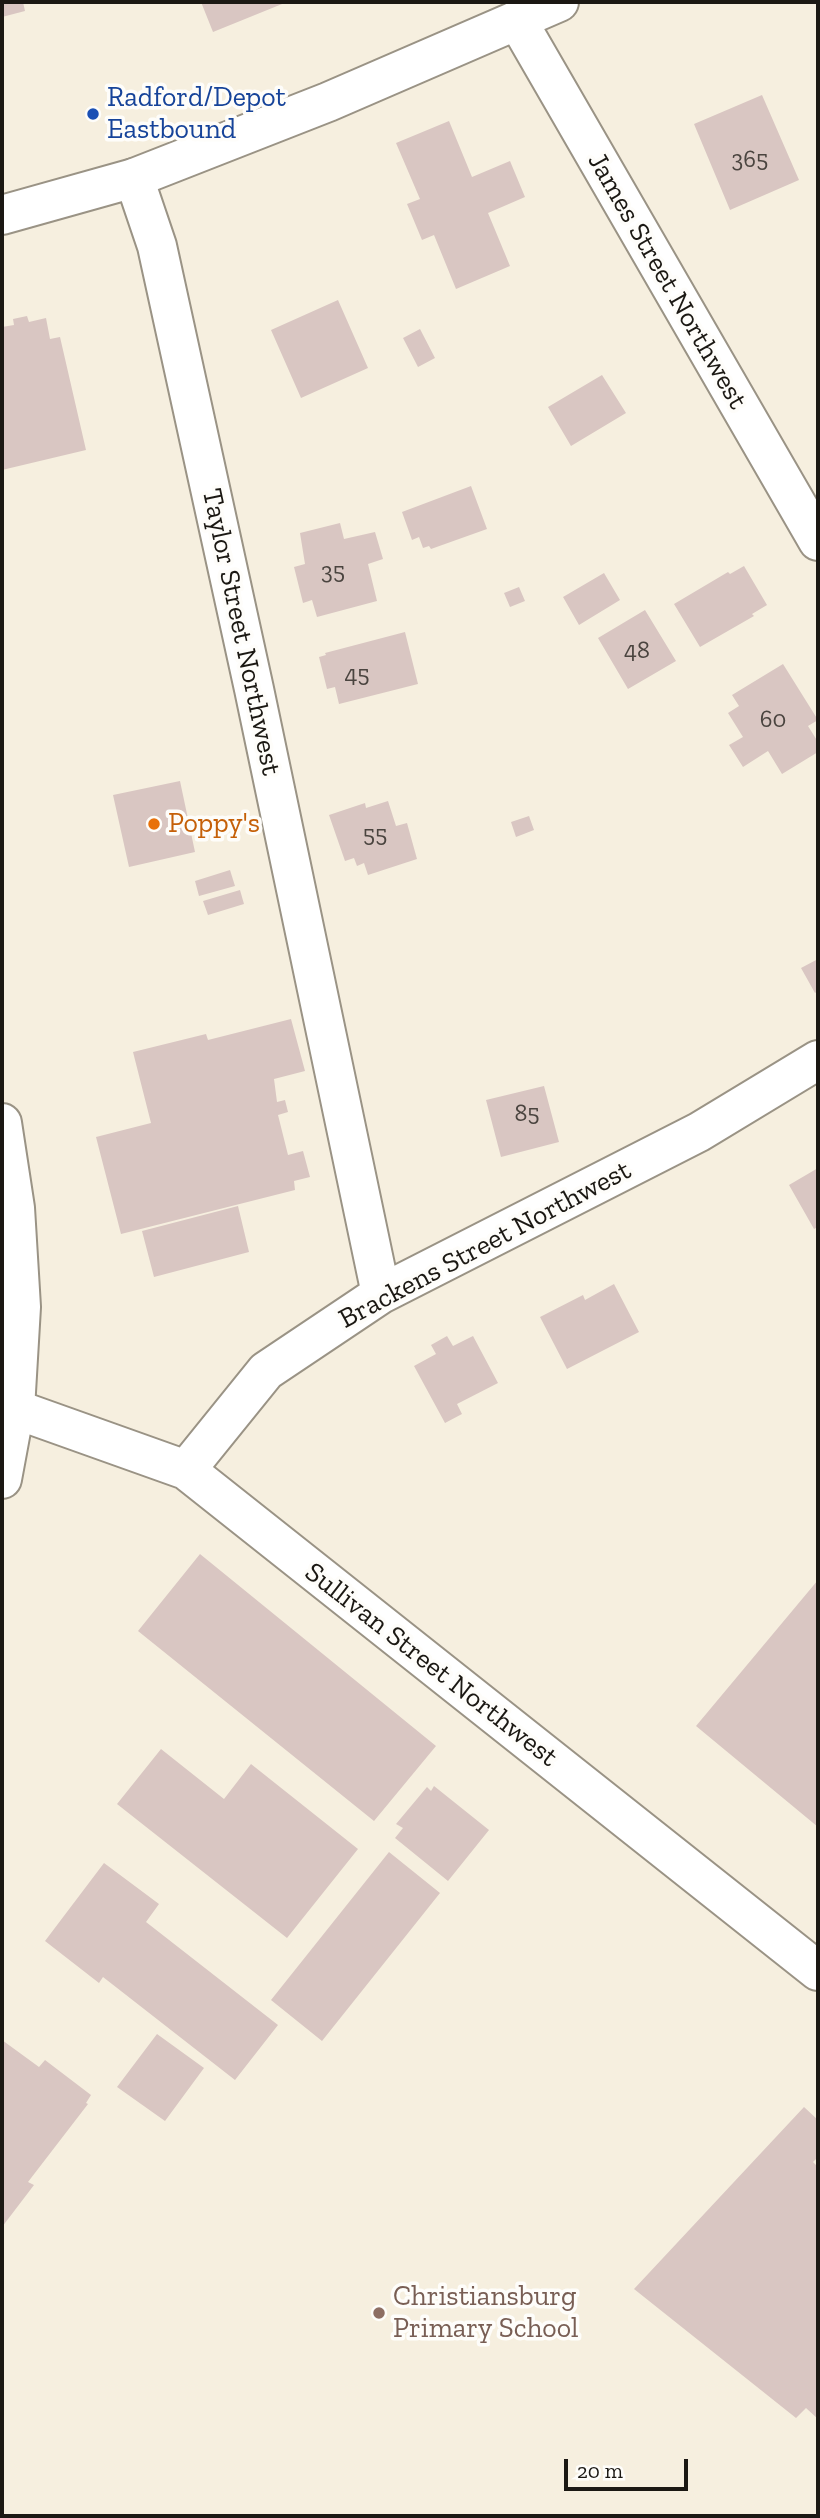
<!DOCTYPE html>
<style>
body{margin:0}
#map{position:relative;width:820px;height:2518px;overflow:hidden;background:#f6efdf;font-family:"Zilla Slab",serif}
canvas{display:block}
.frame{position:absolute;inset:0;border:4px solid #1b1813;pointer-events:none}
.scale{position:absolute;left:564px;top:2459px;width:124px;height:32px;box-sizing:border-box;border:4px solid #1b1813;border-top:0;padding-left:9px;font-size:21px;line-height:24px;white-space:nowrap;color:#1b1813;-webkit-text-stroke:5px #fefdfa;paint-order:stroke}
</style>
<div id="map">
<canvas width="820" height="2518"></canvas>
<div class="frame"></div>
<div class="scale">20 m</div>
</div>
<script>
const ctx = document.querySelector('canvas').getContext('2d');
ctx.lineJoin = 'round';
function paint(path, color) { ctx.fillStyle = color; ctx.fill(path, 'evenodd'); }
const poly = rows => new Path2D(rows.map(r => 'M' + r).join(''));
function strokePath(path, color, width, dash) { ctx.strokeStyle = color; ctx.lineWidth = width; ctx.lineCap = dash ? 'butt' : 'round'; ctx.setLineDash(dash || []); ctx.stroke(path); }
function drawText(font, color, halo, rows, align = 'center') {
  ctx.font = font + ' "Zilla Slab",serif'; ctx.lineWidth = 7; ctx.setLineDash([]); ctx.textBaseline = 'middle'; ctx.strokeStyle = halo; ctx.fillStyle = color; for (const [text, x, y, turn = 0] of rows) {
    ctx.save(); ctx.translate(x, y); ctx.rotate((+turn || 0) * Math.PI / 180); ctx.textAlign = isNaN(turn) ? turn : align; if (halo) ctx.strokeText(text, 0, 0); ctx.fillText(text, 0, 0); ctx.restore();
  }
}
paint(poly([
 [2,2,23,2,25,11,2,17],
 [201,2,287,2,213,32],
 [762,95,799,180,730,210,694,124],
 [449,121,472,177,510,161,525,197,488,213,510,266,456,289,434,235,422,240,407,204,420,199,396,143],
 [338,300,368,368,301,398,271,330],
 [27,316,29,322,46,318,50,339,60,337,86,450,2,470,2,350,4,350,2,327,14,325,13,319],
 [420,329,435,358,418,367,403,338],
 [602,375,626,413,571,446,548,407],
 [471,486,487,529,431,549,429,546,423,548,419,537,412,540,402,512],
 [340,523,344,539,375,532,383,559,368,564,377,601,317,617,312,600,303,603,294,567,305,564,300,533],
 [744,566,767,605,752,614,754,616,700,647,674,604,728,572,730,574],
 [604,573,620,600,579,625,563,597],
 [519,587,525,601,510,607,504,593],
 [645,610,676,661,628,689,598,638],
 [405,632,418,684,339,704,335,687,327,689,319,657,326,655,325,653],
 [783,664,818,720,808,726,818,742,818,752,782,774,768,751,743,767,729,745,743,737,728,713,739,706,732,695],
 [180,781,195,852,129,867,113,795],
 [388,801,396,826,407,823,417,859,368,875,364,863,357,866,354,858,345,861,329,815,365,803,366,808],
 [529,816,534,830,516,837,511,822],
 [230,870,235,886,199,896,195,881],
 [240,890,244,904,208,915,203,901],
 [818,959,818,991,815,993,801,968],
 [291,1019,305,1071,274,1079,277,1102,285,1100,288,1112,278,1115,288,1155,303,1151,310,1177,294,1181,295,1190,121,1234,96,1137,151,1123,133,1052,206,1034,208,1040],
 [544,1086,559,1142,501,1157,486,1100],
 [818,1168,818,1227,814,1229,789,1185],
 [238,1206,249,1252,154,1277,142,1231],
 [614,1284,639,1332,567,1369,540,1317,583,1295,585,1300],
 [447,1336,453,1346,473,1336,498,1383,457,1404,462,1414,445,1423,414,1366,436,1354,431,1345],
 [200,1554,436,1746,374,1821,138,1631],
 [818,1580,818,1827,696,1726],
 [161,1749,224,1799,251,1764,358,1849,287,1938,117,1804],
 [434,1786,489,1830,448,1881,395,1838,403,1828,396,1824,427,1787,431,1791],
 [389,1852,440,1893,322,2041,271,2000],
 [104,1863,159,1904,146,1922,278,2025,235,2080,103,1977,99,1983,45,1941],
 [157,2034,204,2068,165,2121,117,2087],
 [2,2040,39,2067,45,2060,91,2095,86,2103,88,2104,28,2182,34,2185,2,2227],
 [804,2107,818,2120,818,2157,813,2162,818,2167,818,2419,806,2408,796,2418,634,2289]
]), '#d9c6c2');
const minor = poly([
 [517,20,818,541],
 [134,178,157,246,254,689,381,1294],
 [15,1409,186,1470,818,1971],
 [186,1470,266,1371,381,1294,699,1132,818,1060]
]);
const major = poly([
 [2,215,134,178,328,102,559,2],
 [2,1123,15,1208,21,1307,15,1409,2,1479]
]);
strokePath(minor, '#9a9385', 42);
strokePath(major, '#9a9385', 42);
strokePath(minor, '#fff', 38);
strokePath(major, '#fff', 38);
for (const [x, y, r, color] of [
 [93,114,7,"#1a4fb4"],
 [154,824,7,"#e8710a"],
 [379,2313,7,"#8d6e63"]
]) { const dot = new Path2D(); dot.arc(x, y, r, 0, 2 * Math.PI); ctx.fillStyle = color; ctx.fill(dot); strokePath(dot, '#fefdfa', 2.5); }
drawText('24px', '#4a443f', null, [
 ["365",750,160],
 ["35",333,572],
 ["48",637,651],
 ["45",357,675],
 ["60",773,720],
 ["55",375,835],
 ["85",527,1114]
]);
drawText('28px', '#164399', '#fefdfa', [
 ["Radford/Depot",107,98],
 ["Eastbound",107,130]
], 'left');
drawText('28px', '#1b1813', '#fefdfa', [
 ["James Street Northwest",667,281,60],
 ["Taylor Street Northwest",241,632,78],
 ["Brackens Street Northwest",485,1245,-28],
 ["Sullivan Street Northwest",431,1665,38]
]);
drawText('28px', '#c56008', '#fefdfa', [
 ["Poppy's",168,824]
], 'left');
drawText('28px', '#785e54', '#fefdfa', [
 ["Christiansburg",393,2297],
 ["Primary School",393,2329]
], 'left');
</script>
